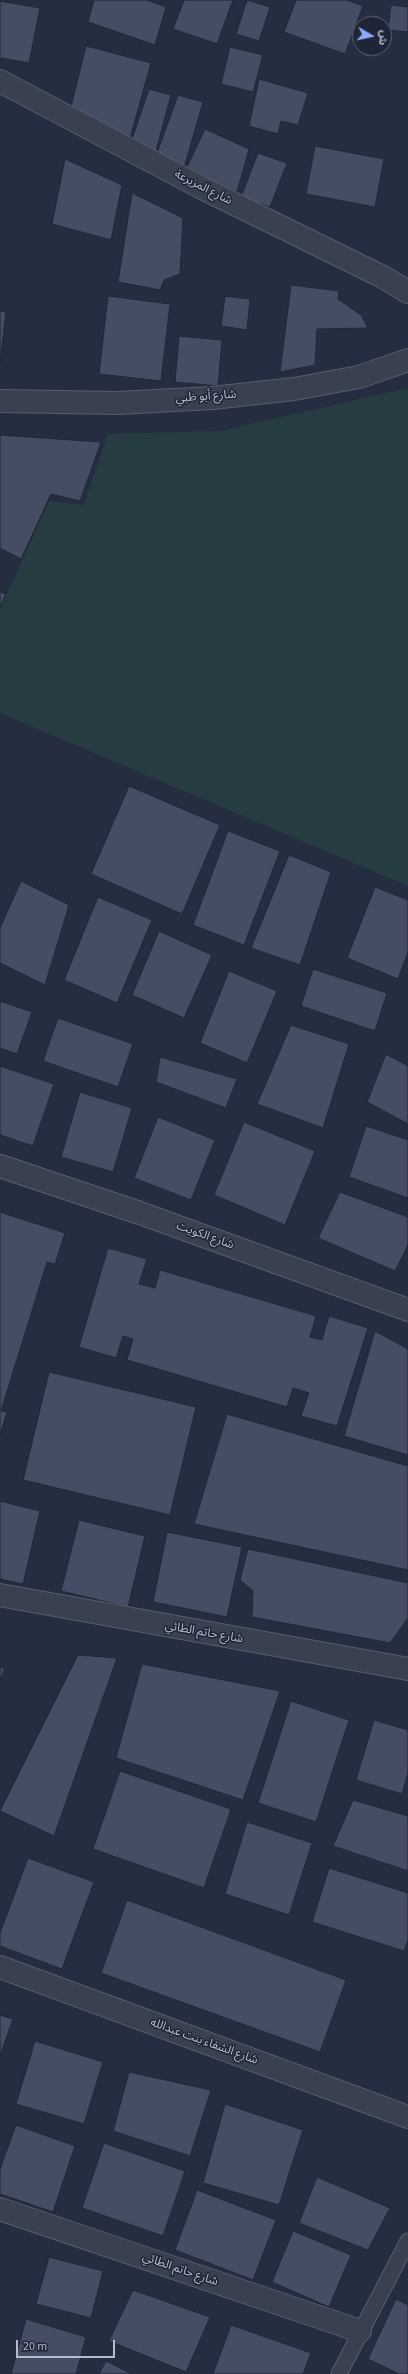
<!DOCTYPE html>
<meta charset="utf-8">
<style>
body{margin:0}
#map{position:relative;width:408px;height:2374px;overflow:hidden;background:#252e41;font-family:"Source Sans 3","Noto Sans Arabic",sans-serif}
canvas{display:block}
.north{position:absolute;left:352px;top:16px;width:40px;height:40px;box-sizing:border-box;background:#1e2536;border:1px solid #5b6172;border-radius:50%;rotate:99deg;font-size:11px;font-weight:700;line-height:16px;text-align:center;color:#b6bccb}
.north::after{content:'';display:block;margin:auto;width:14px;height:18px;background:#8caaf9;clip-path:polygon(50% 0,100% 100%,50% 72%,0 100%)}
.scale{position:absolute;left:16px;top:2340px;width:99px;height:18px;box-sizing:border-box;border:2px solid #b6bccb;border-top:0;padding-left:5px;font-size:12px;line-height:14px;white-space:nowrap;color:#b6bccb;-webkit-text-stroke:3px #1e2536;paint-order:stroke}
</style>
<div id="map">
<canvas width="408" height="2374"></canvas>
<div class="north">ش</div>
<div class="scale">20 m</div>
</div>
<script>
const ctx = document.querySelector('canvas').getContext('2d');
ctx.lineJoin = 'round';
function paint(path, color) { ctx.fillStyle = color; ctx.fill(path, 'evenodd'); }
const poly = rows => new Path2D(rows.map(r => 'M' + r).join(''));
function strokePath(path, color, width, dash) { ctx.strokeStyle = color; ctx.lineWidth = width; ctx.lineCap = dash ? 'butt' : 'round'; ctx.setLineDash(dash || []); ctx.stroke(path); }
function drawText(font, color, halo, rows, align = 'center') {
  ctx.font = font + ' "Source Sans 3","Noto Sans Arabic",sans-serif'; ctx.lineWidth = 3; ctx.setLineDash([]); ctx.textBaseline = 'middle'; ctx.strokeStyle = halo; ctx.fillStyle = color; for (const [text, x, y, turn = 0] of rows) {
    ctx.save(); ctx.translate(x, y); ctx.rotate((+turn || 0) * Math.PI / 180); ctx.textAlign = isNaN(turn) ? turn : align; if (halo) ctx.strokeText(text, 0, 0); ctx.fillText(text, 0, 0); ctx.restore();
  }
}
paint(poly([
 [408,388,408,886,0,713,0,609,49,501,84,505,108,434,221,431]
]), '#273c42');
const building = poly([
 [94,0,147,0,166,7,155,45,88,22,94,0],
 [184,0,233,0,217,44,173,29,184,0],
 [247,0,270,7,259,41,236,34,247,0],
 [296,0,347,0,363,6,345,54,284,32,296,0],
 [0,1,40,8,29,63,0,58,0,1],
 [391,5,408,7,408,32,388,30,391,5],
 [86,46,151,63,129,142,71,107,86,46],
 [230,47,263,55,253,92,221,84,230,47],
 [259,79,308,93,298,125,281,121,278,134,249,126,259,79],
 [149,89,171,95,156,151,131,142,149,89],
 [178,95,203,102,184,168,156,156,178,95],
 [205,129,249,149,237,192,186,169,205,129],
 [315,146,384,159,375,207,306,194,315,146],
 [258,153,287,163,270,207,241,197,258,153],
 [65,159,122,185,111,240,52,224,65,159],
 [132,193,183,218,180,274,164,280,160,290,118,282,132,193],
 [291,285,339,291,338,299,361,315,368,328,317,329,315,365,280,372,291,285],
 [108,296,170,304,161,381,99,374,108,296],
 [225,296,250,299,247,330,221,326,225,296],
 [0,311,6,312,0,364,0,311],
 [179,336,222,340,218,386,175,382,179,336],
 [0,435,101,442,80,501,51,494,21,559,0,548,0,435],
 [0,592,6,594,0,607,0,592],
 [129,786,220,825,182,914,91,874,129,786],
 [228,831,280,851,244,945,193,925,228,831],
 [289,855,331,872,300,965,251,948,289,855],
 [21,881,69,905,45,985,0,963,0,928,21,881],
 [375,887,408,900,408,952,398,979,347,958,375,887],
 [98,897,152,920,117,1003,64,980,98,897],
 [159,931,212,955,184,1018,132,995,159,931],
 [313,969,387,993,375,1031,301,1006,313,969],
 [229,971,277,991,247,1063,200,1043,229,971],
 [0,1001,32,1012,17,1054,0,1048,0,1001],
 [58,1018,133,1044,118,1087,43,1061,58,1018],
 [291,1025,349,1044,323,1128,257,1104,291,1025],
 [386,1054,408,1066,408,1124,367,1102,386,1054],
 [160,1057,237,1079,226,1108,156,1082,160,1057],
 [0,1066,54,1084,33,1146,0,1135,0,1066],
 [80,1092,132,1108,113,1172,61,1157,80,1092],
 [158,1117,215,1140,191,1200,134,1178,158,1117],
 [244,1122,315,1151,285,1225,214,1195,244,1122],
 [366,1126,408,1140,408,1198,349,1177,366,1126],
 [340,1192,408,1217,408,1245,395,1271,318,1238,340,1192],
 [0,1212,65,1233,55,1264,47,1262,1,1411,7,1412,0,1435,0,1212],
 [108,1248,147,1259,139,1284,155,1288,160,1270,316,1316,310,1337,322,1340,329,1316,368,1328,337,1426,301,1416,309,1393,293,1388,287,1407,127,1360,133,1339,123,1336,116,1358,79,1347,108,1248],
 [375,1331,408,1349,408,1455,344,1436,375,1331],
 [49,1372,196,1407,170,1515,23,1480,49,1372],
 [227,1414,408,1466,408,1570,194,1524,227,1414],
 [0,1501,40,1511,23,1584,0,1579,0,1501],
 [79,1520,145,1536,128,1607,61,1591,79,1520],
 [167,1532,242,1547,227,1617,153,1602,167,1532],
 [248,1549,408,1583,408,1618,390,1643,252,1617,253,1591,240,1580,248,1549],
 [78,1655,117,1658,54,1836,0,1811,78,1655],
 [142,1664,280,1691,243,1800,116,1758,142,1664],
 [0,1667,5,1669,0,1680,0,1667],
 [291,1701,349,1720,316,1822,258,1803,291,1701],
 [374,1720,408,1730,408,1773,402,1794,356,1780,374,1720],
 [120,1771,231,1809,204,1888,93,1849,120,1771],
 [353,1800,408,1816,408,1871,333,1846,353,1800],
 [247,1822,312,1843,289,1915,225,1894,247,1822],
 [28,1858,94,1882,62,1969,0,1946,0,1933,28,1858],
 [329,1868,408,1893,408,1940,404,1951,312,1922,329,1868],
 [127,1900,346,1980,320,2052,101,1973,127,1900],
 [0,2015,13,2019,0,2056,0,2015],
 [35,2041,103,2062,84,2124,16,2104,35,2041],
 [129,2072,211,2090,190,2156,113,2131,129,2072],
 [225,2104,303,2130,279,2205,203,2183,225,2104],
 [16,2125,75,2146,53,2212,0,2194,0,2169,16,2125],
 [104,2143,185,2171,163,2236,82,2208,104,2143],
 [317,2177,390,2208,368,2250,299,2223,317,2177],
 [197,2190,276,2220,253,2280,175,2250,197,2190],
 [293,2231,351,2255,329,2307,272,2282,293,2231],
 [49,2257,103,2271,91,2318,36,2304,49,2257],
 [133,2290,210,2317,186,2372,109,2341,133,2290],
 [396,2299,408,2305,408,2374,399,2374,368,2359,396,2299],
 [26,2319,86,2337,76,2374,11,2374,26,2319],
 [231,2325,311,2353,303,2374,213,2374,231,2325],
 [106,2361,132,2374,99,2374,106,2361]
]);
paint(building, '#444d63');
strokePath(building, '#202738', 1);
const service = poly([
 [339,2374,408,2241]
]);
const minor = poly([
 [0,81,202,188,383,277,408,292],
 [0,401,118,403,212,398,294,389,359,377,408,360],
 [0,1166,140,1213,408,1310],
 [0,1595,408,1669],
 [0,1967,408,2117],
 [0,2209,360,2331]
]);
strokePath(service, '#575e6e', 17);
strokePath(minor, '#575e6e', 24);
strokePath(service, '#394050', 15);
strokePath(minor, '#394050', 22);
drawText('12px', '#b6bccb', '#1e2536', [
 ["شارع المزيرعة",203,188,27],
 ["شارع أبو ظبي",206,397,-4],
 ["شارع الكويت",205,1236,20],
 ["شارع حاتم الطائي",204,1633,10],
 ["شارع الشفاء بنت عبدالله",204,2042,20],
 ["شارع حاتم الطائي",180,2270,19]
]);
</script>
